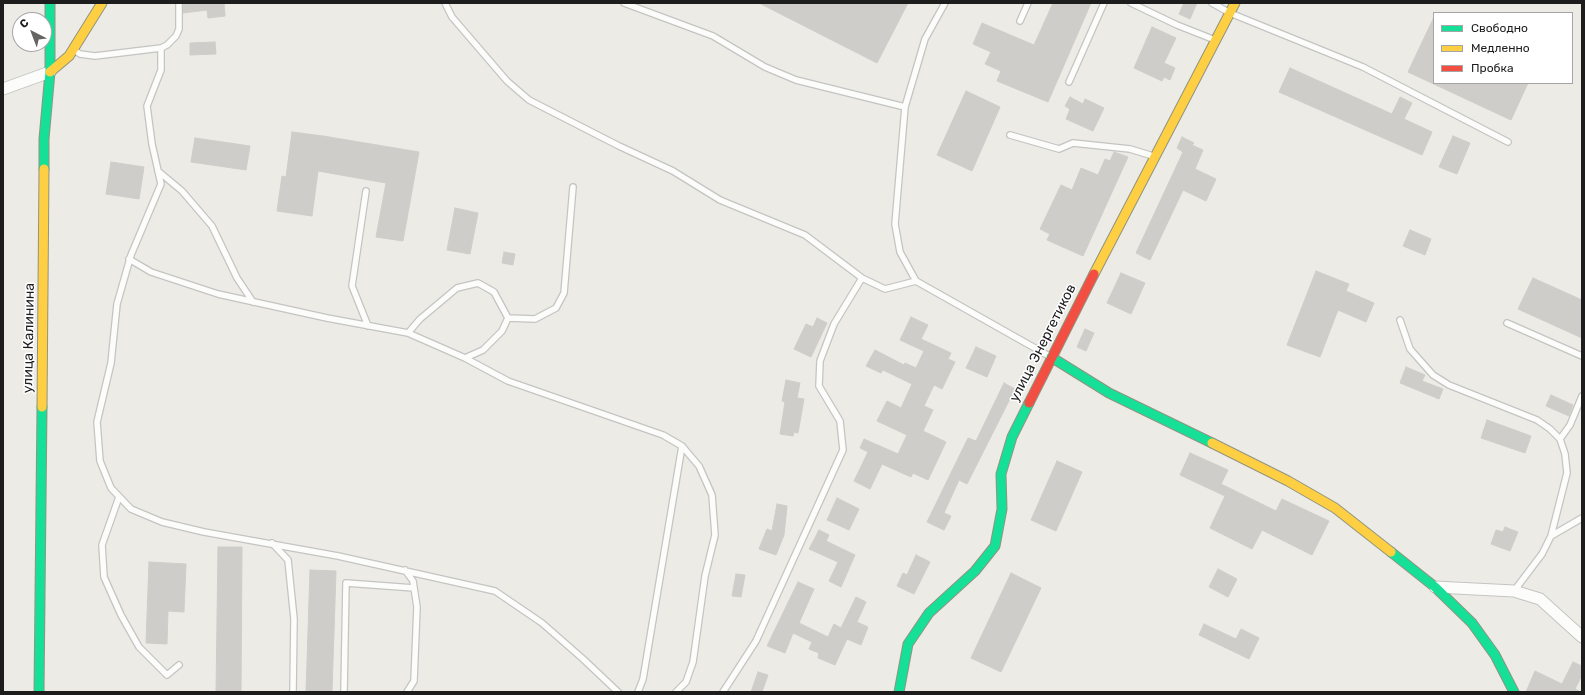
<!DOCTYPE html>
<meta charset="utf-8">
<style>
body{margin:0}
#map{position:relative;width:1585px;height:695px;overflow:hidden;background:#ecebe6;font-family:Rubik,sans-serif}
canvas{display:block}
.frame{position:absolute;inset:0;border:4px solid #1d1d1d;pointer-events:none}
.legend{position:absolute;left:1433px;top:12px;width:140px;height:72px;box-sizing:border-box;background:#fff;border:1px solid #a5a5a5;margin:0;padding:5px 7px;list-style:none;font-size:12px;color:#1d1d1d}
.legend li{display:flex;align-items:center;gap:8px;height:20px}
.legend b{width:20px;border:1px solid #a5a5a5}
.north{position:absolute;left:12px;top:12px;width:40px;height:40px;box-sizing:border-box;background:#fff;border:1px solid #a5a5a5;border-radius:50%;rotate:318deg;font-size:11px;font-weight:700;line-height:16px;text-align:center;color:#1d1d1d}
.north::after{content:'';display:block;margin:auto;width:14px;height:18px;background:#656563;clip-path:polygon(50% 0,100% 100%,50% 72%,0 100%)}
</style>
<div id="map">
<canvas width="1585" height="695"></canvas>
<div class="frame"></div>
<ul class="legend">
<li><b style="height:5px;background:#16e098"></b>Свободно</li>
<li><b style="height:5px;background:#ffcf43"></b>Медленно</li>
<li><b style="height:5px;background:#f24e42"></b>Пробка</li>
</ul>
<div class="north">С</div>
</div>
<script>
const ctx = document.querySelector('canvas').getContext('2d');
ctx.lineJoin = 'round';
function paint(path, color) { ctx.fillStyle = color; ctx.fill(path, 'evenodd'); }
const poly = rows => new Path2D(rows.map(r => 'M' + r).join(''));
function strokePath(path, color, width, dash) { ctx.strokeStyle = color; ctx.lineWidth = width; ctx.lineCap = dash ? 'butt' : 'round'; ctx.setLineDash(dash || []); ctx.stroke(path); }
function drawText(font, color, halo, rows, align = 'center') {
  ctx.font = font + ' Rubik,sans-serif'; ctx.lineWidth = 3; ctx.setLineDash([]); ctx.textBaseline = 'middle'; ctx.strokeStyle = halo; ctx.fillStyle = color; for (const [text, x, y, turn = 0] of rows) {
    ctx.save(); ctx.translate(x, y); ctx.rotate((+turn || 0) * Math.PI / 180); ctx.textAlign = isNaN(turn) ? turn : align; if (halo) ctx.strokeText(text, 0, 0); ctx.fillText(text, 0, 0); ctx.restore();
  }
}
const building = poly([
 [183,3,224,3,225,16,208,18,207,10,183,13,183,3],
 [759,3,908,3,877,63,759,3],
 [1053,3,1091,3,1048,102,997,81,1001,71,985,64,991,52,973,44,982,23,1034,45,1053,3],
 [1184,3,1197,3,1190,19,1179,14,1184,3],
 [1434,17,1434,83,1528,83,1511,120,1408,72,1434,17],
 [1152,27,1176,38,1164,63,1175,68,1170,80,1164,77,1162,81,1134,68,1152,27],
 [215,42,216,54,190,55,190,43,215,42],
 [1290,68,1392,114,1400,97,1412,103,1404,119,1432,132,1422,155,1279,92,1290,68],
 [966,91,1000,107,972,171,937,155,966,91],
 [1070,97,1083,104,1085,99,1104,108,1093,131,1066,119,1070,109,1065,106,1070,97],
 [292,132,323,136,419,152,403,241,376,237,386,183,318,171,312,216,277,211,282,176,286,177,292,132],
 [1453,136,1470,143,1457,174,1439,167,1453,136],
 [1182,137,1194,143,1192,145,1203,150,1195,169,1216,179,1206,201,1183,190,1150,260,1136,253,1183,152,1177,148,1182,137],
 [195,138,250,146,246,170,191,162,195,138],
 [1114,152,1128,157,1083,256,1047,240,1050,234,1040,229,1061,185,1072,190,1081,168,1098,175,1105,159,1110,161,1114,152],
 [111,162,144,167,139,199,106,194,111,162],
 [455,208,478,213,470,254,447,250,455,208],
 [1410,230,1431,239,1425,255,1403,246,1410,230],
 [504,252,515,254,513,265,502,263,504,252],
 [1316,271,1349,284,1346,291,1374,303,1366,322,1338,310,1320,357,1287,345,1316,271],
 [1121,273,1145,283,1131,314,1107,303,1121,273],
 [1533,278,1582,300,1582,338,1518,309,1533,278],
 [911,317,928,325,921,339,951,353,948,359,955,362,942,389,934,385,924,406,933,410,923,431,946,442,928,480,913,473,911,477,882,464,870,489,854,481,868,452,860,448,864,439,898,454,907,435,877,421,887,401,901,408,912,384,883,370,881,373,866,366,875,350,904,365,905,363,916,368,924,351,900,340,911,317],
 [817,318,827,323,811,357,794,349,806,324,813,327,817,318],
 [1085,329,1094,333,1086,351,1077,347,1085,329],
 [976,347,996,356,987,377,966,368,976,347],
 [1406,367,1425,375,1422,381,1443,389,1439,399,1400,383,1406,367],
 [786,380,800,383,797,398,804,399,798,433,794,432,793,436,780,434,785,402,782,401,786,380],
 [1004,383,1015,389,967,484,959,480,944,513,951,516,944,530,927,522,968,438,976,441,1004,383],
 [1551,395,1573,405,1569,416,1546,406,1551,395],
 [1487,420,1531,436,1525,453,1481,438,1487,420],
 [1190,453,1228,470,1221,484,1276,511,1282,499,1329,521,1312,555,1262,530,1252,549,1210,528,1225,496,1180,475,1190,453],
 [1057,461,1082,472,1056,531,1031,520,1057,461],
 [837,498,859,509,849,530,827,520,837,498],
 [777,504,787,506,784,535,776,555,759,549,767,529,772,531,777,504],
 [1505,527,1518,532,1510,551,1491,544,1496,530,1503,532,1505,527],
 [819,530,829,535,826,541,855,555,841,587,829,581,838,562,809,549,819,530],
 [218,547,242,547,241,692,216,692,218,547],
 [916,555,930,562,914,594,897,586,903,573,907,575,916,555],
 [149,562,186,564,184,612,168,611,167,644,146,643,149,562],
 [1218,569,1237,579,1228,597,1209,587,1218,569],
 [310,570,336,571,332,692,306,692,310,570],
 [1011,573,1041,588,1001,672,971,658,1011,573],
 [736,574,745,575,741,597,732,596,736,574],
 [798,582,814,589,799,623,828,637,834,624,841,628,856,597,866,602,857,622,868,627,861,645,847,639,835,665,818,658,819,653,809,649,812,642,793,633,785,653,767,646,798,582],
 [1204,624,1236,639,1241,629,1259,638,1249,659,1199,635,1204,624],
 [1573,662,1582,666,1582,675,1575,689,1581,692,1526,692,1535,671,1562,684,1573,662],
 [758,672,768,675,762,692,751,692,758,672]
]);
paint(building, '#cecdc9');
strokePath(building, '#cfcdc8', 1);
const lane = poly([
 [445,3,452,17,507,81,529,100,619,146,673,171,720,200,805,235,862,278,885,289,916,281],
 [624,3,713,36,765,67,796,80,905,107],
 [945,3,925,39,905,107,895,224,900,252,916,281,1049,356],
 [1131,3,1177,25,1215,40],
 [1212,3,1230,13,1363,67,1508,142],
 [1020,21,1028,3],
 [161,48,161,70,147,106,152,144,161,184,131,255,117,304,111,363,97,422,100,461,111,488,131,509,162,522,204,532,338,556,495,591,542,623,582,658,618,692],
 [74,50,80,54,95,56,161,48,167,45,176,36,179,29,179,3],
 [1069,82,1104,3],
 [1010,135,1059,149,1073,143,1130,149,1153,156],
 [158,171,182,191,212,226,237,278,253,302],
 [366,191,352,286,368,326],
 [129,259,151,272,218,294,327,318,408,333,465,358,508,381,663,435,682,446,699,466,712,495,715,535,705,576,693,662,686,682,676,692],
 [1400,320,1410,349,1433,375,1449,385,1537,420,1550,429,1560,439,1565,454,1567,473,1551,536],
 [1507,323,1582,356],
 [408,333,420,319,457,288,478,283,494,292,508,318],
 [465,358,483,350,502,331,508,318,535,319,556,308,564,293,573,187],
 [1560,439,1570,425,1582,396],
 [119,497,102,545,104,577,121,615,139,647,167,675,179,665],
 [272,543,288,560,294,619,293,692],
 [405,570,413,581,417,607,414,681,407,692],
 [1514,591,1542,554,1551,536,1582,518],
 [344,692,346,583,414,588],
 [638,692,643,679,682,446],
 [723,692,756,641,843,450,840,421,819,386,820,361,834,324,862,278]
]);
const street = poly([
 [3,89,50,72],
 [1435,587,1514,591,1540,599,1582,637]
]);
const fast = poly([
 [44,169,44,139,50,72,50,3],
 [1051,357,1109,393,1212,443],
 [1391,552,1435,587,1472,623,1495,655,1514,692],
 [39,692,42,407],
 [899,692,908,644,929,613,975,571,995,546,1002,509,1001,474,1012,437,1029,403]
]);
const slow = poly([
 [50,72,69,56,102,3],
 [1094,274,1235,3],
 [42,407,44,169],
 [1212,443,1288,481,1335,508,1391,552]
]);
const jam = poly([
 [1029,403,1094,274]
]);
strokePath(lane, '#c4c4c2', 8);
strokePath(street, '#c4c4c2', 13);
strokePath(fast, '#90947f', 11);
strokePath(slow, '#90947f', 11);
strokePath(jam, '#90947f', 11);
strokePath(lane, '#fcfcfb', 5.5);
strokePath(street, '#fcfcfb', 11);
strokePath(fast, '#16e098', 9);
strokePath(slow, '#ffcf43', 9);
strokePath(jam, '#f24e42', 9);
drawText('14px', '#1d1d1d', '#fff', [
 ["улица Калинина",29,338,-89],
 ["улица Энергетиков",1043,343,-63]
]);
</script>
